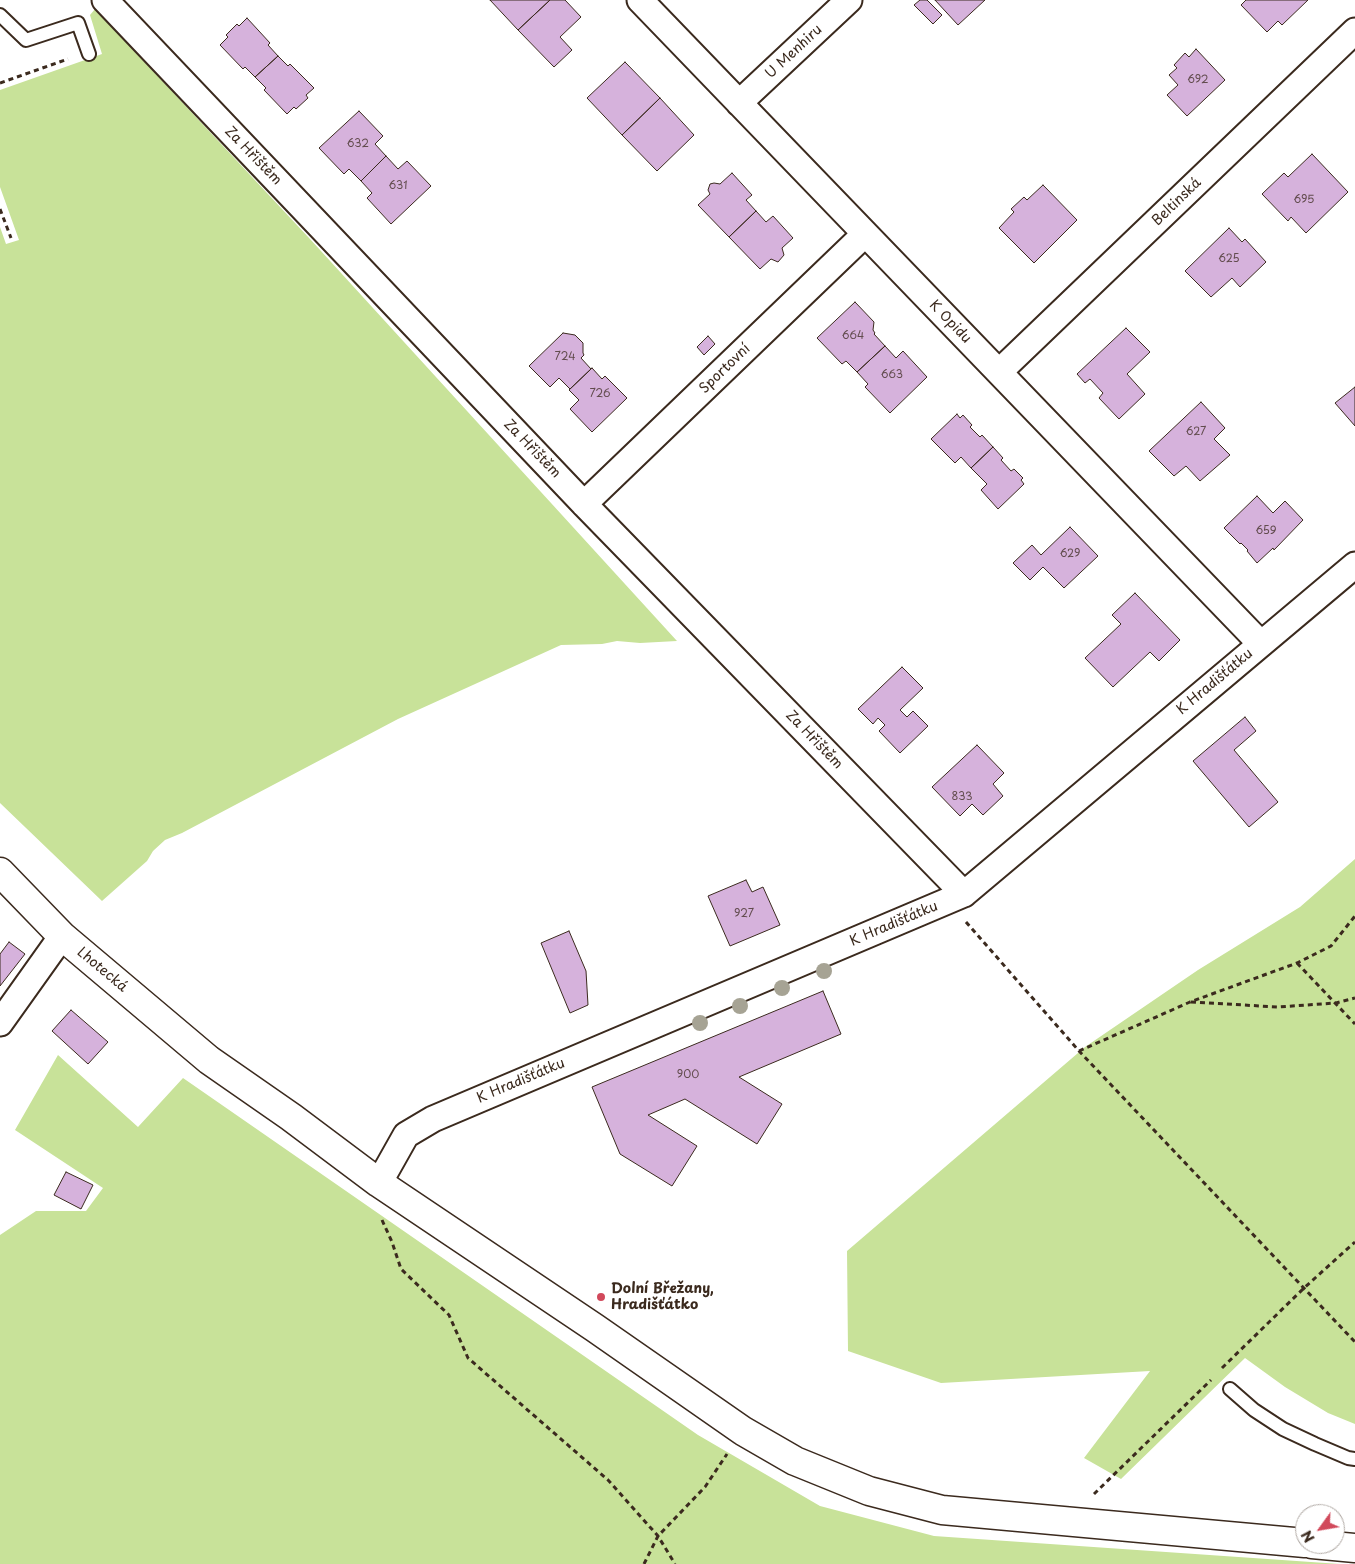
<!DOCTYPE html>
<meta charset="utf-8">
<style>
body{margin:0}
#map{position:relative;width:1355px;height:1564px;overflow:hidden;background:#fff;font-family:"Playpen Sans",sans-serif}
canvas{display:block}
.north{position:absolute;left:1295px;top:1504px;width:50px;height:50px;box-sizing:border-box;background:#fff;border:1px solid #b1aaa5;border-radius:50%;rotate:238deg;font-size:14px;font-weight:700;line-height:20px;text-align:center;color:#3b2a1e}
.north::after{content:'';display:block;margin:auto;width:18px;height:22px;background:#d1495b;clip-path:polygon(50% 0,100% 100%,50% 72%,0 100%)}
</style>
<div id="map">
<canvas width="1355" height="1564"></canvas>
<div class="north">N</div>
</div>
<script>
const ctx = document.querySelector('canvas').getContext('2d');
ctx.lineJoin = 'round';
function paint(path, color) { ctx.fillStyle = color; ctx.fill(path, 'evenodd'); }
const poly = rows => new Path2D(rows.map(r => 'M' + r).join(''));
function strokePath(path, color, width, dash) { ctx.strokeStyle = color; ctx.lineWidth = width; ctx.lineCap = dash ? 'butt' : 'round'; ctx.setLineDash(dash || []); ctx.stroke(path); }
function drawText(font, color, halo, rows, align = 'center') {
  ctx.font = font + ' "Playpen Sans",sans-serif'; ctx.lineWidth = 4; ctx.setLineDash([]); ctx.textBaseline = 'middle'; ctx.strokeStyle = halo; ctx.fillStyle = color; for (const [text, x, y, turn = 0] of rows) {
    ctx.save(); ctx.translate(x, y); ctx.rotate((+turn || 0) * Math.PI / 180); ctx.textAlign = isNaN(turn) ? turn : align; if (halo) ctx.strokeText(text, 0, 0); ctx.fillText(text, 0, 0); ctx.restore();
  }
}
paint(poly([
 [95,9,310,239,677,641,640,643,617,641,602,644,561,645,398,719,182,833,165,840,153,851,147,861,102,901,0,803,0,227,6,244,19,240,0,187,0,90,102,54,90,15],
 [1355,859,1355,1424,1328,1413,1285,1387,1245,1358,1121,1479,1084,1458,1150,1371,941,1383,848,1351,847,1251,1085,1047,1198,970,1300,907],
 [58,1055,138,1127,183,1078,698,1435,820,1506,934,1536,1340,1564,0,1564,0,1235,36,1211,86,1211,103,1188,15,1130]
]), '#c8e299');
const building = poly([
 [490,0,550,0,518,30,490,0],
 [550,0,565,0,581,17,560,37,572,50,554,67,518,30,550,0],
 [920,0,927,0,942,15,933,24,914,5,920,0],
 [935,0,985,0,958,25,935,0],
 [1246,0,1308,0,1282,25,1278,21,1267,32,1241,5,1246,0],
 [247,18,270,43,268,45,278,56,255,77,245,67,243,69,220,45,228,37,226,35,237,24,239,26,247,18],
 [1196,49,1225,80,1187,116,1167,95,1178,85,1169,75,1177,68,1174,65,1185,53,1189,57,1196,49],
 [278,56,288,66,290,64,314,88,306,95,308,98,296,109,294,107,287,114,264,90,266,88,255,77,278,56],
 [625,62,660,98,622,135,587,98,625,62],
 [660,98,694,135,657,171,622,135,660,98],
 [359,111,383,136,375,144,386,156,361,181,349,169,344,174,319,148,359,111],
 [1312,154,1348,192,1306,233,1291,217,1288,221,1262,194,1284,173,1288,177,1312,154],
 [386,156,398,169,407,161,431,186,391,224,367,198,372,193,361,181,386,156],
 [732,173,752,195,746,200,756,211,729,237,698,205,710,194,708,190,710,184,714,183,720,184,732,173],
 [1043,185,1077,220,1034,263,999,228,1014,212,1011,209,1024,197,1027,200,1043,185],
 [756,211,766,222,773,216,793,238,782,248,784,255,778,262,771,259,760,269,729,237,756,211],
 [1229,228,1242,242,1245,239,1266,262,1240,287,1232,278,1211,297,1185,271,1229,228],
 [855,302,874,322,873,330,875,333,874,334,885,346,857,372,846,361,842,364,817,338,855,302],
 [1126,328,1150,352,1127,374,1145,394,1119,419,1099,398,1103,393,1090,379,1085,383,1077,374,1126,328],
 [563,333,575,335,583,343,583,353,584,355,581,358,591,369,570,389,559,378,550,387,529,366,563,333],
 [708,336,715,344,704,355,697,347,708,336],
 [885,346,896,358,903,351,927,377,890,413,865,387,868,384,857,372,885,346],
 [592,368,602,379,605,376,627,398,592,432,570,409,579,400,569,390,592,368],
 [1355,387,1355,426,1335,403,1355,387],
 [1201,402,1225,428,1214,439,1230,455,1200,481,1186,466,1174,476,1149,451,1201,402],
 [957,414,960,418,963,415,972,425,970,427,980,437,982,435,993,447,971,468,961,457,955,463,931,439,957,414],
 [993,447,1003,458,1001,460,1011,471,1014,469,1023,478,1021,480,1024,484,998,509,981,490,987,484,971,468,993,447],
 [1257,496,1273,513,1285,501,1303,520,1274,550,1273,548,1257,563,1247,551,1248,550,1241,543,1240,544,1224,528,1257,496],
 [1070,527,1098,556,1064,588,1043,567,1030,580,1013,563,1032,545,1041,555,1070,527],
 [1135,593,1180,640,1159,661,1150,652,1113,687,1085,658,1121,624,1112,615,1135,593],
 [902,667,923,688,900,710,907,717,913,711,928,726,900,753,879,731,885,725,878,718,873,724,858,709,902,667],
 [1245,717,1256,731,1234,750,1278,802,1249,827,1193,761,1245,717],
 [977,745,1004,773,993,784,1003,796,983,815,972,804,960,816,932,787,977,745],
 [746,880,752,892,763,887,780,925,730,946,708,896,746,880],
 [569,931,586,971,588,1005,570,1013,541,943,569,931],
 [9,942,25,954,0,986,0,954,9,942],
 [823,991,841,1034,739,1077,782,1104,757,1144,685,1099,648,1115,697,1146,672,1186,620,1154,592,1087,823,991],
 [71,1010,108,1042,88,1064,52,1031,71,1010],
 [66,1172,93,1185,81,1209,54,1195,66,1172]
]);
paint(building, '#d6b2dc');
strokePath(building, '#3b2a1e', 1);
const lane = poly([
 [0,15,26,40,78,23,89,54],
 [1230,1389,1254,1410,1283,1429,1315,1444,1348,1458,1355,1459]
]);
const street = poly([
 [105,0,584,504,964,894],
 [640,0,1261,644],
 [739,103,849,0],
 [999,372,1355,31],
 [584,504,865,234],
 [0,1023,62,936],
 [379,1183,406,1135,433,1119,964,894,1355,565]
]);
const secondary = poly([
 [0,872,62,936,209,1060,291,1117,379,1183,595,1328,743,1431,795,1461,869,1491,942,1510,1305,1543],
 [1312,1544,1355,1548]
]);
strokePath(lane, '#3b2a1e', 16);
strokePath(street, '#3b2a1e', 29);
strokePath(secondary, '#3b2a1e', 31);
strokePath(poly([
 [0,83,68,59],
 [0,209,11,238],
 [966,922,1079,1051,1355,1342],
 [1297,963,1355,1024],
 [1191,1002,1278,1007,1336,1003,1355,998],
 [1079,1051,1190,1002,1297,963,1331,946,1355,916],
 [382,1220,392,1242,401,1269,449,1315,468,1358,608,1480,658,1536,675,1564],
 [1222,1368,1304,1288,1355,1242],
 [1094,1494,1211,1380],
 [644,1564,658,1536,705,1487,727,1454]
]), '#3b2a1e', 3, [5, 4]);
strokePath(lane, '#fff', 12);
strokePath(street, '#fff', 25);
strokePath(secondary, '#fff', 28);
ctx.fillStyle = '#a6a394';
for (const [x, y] of [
 [824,971],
 [782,988],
 [740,1006],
 [700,1023]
]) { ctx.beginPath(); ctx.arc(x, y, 8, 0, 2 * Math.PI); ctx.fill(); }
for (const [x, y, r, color] of [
 [601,1297,5,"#d1495b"]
]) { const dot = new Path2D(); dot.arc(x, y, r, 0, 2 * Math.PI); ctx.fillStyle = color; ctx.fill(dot); strokePath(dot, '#fff', 2); }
drawText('11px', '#624c4e', null, [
 ["692",1198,80],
 ["632",358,144],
 ["631",398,186],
 ["695",1304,200],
 ["625",1229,259],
 ["664",853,336],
 ["724",565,357],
 ["663",892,375],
 ["726",600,394],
 ["627",1196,432],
 ["659",1266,531],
 ["629",1070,554],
 ["833",962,797],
 ["927",744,914],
 ["900",688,1075]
]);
drawText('14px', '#3b2a1e', '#fff', [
 ["U Menhiru",794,52,-43],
 ["Za Hřištěm",253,156,46],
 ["Beltinská",1177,202,-44],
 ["K Opidu",950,322,46],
 ["Sportovní",725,369,-44],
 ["Za Hřištěm",532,449,46],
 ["K Hradišťátku",1215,682,-40],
 ["Za Hřištěm",814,740,46],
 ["K Hradišťátku",894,924,-23],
 ["Lhotecká",102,970,40],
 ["K Hradišťátku",521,1081,-23]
]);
drawText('bold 14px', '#3b2a1e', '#fff', [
 ["Dolní Břežany,",611,1289],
 ["Hradišťátko",611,1305]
], 'left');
</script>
